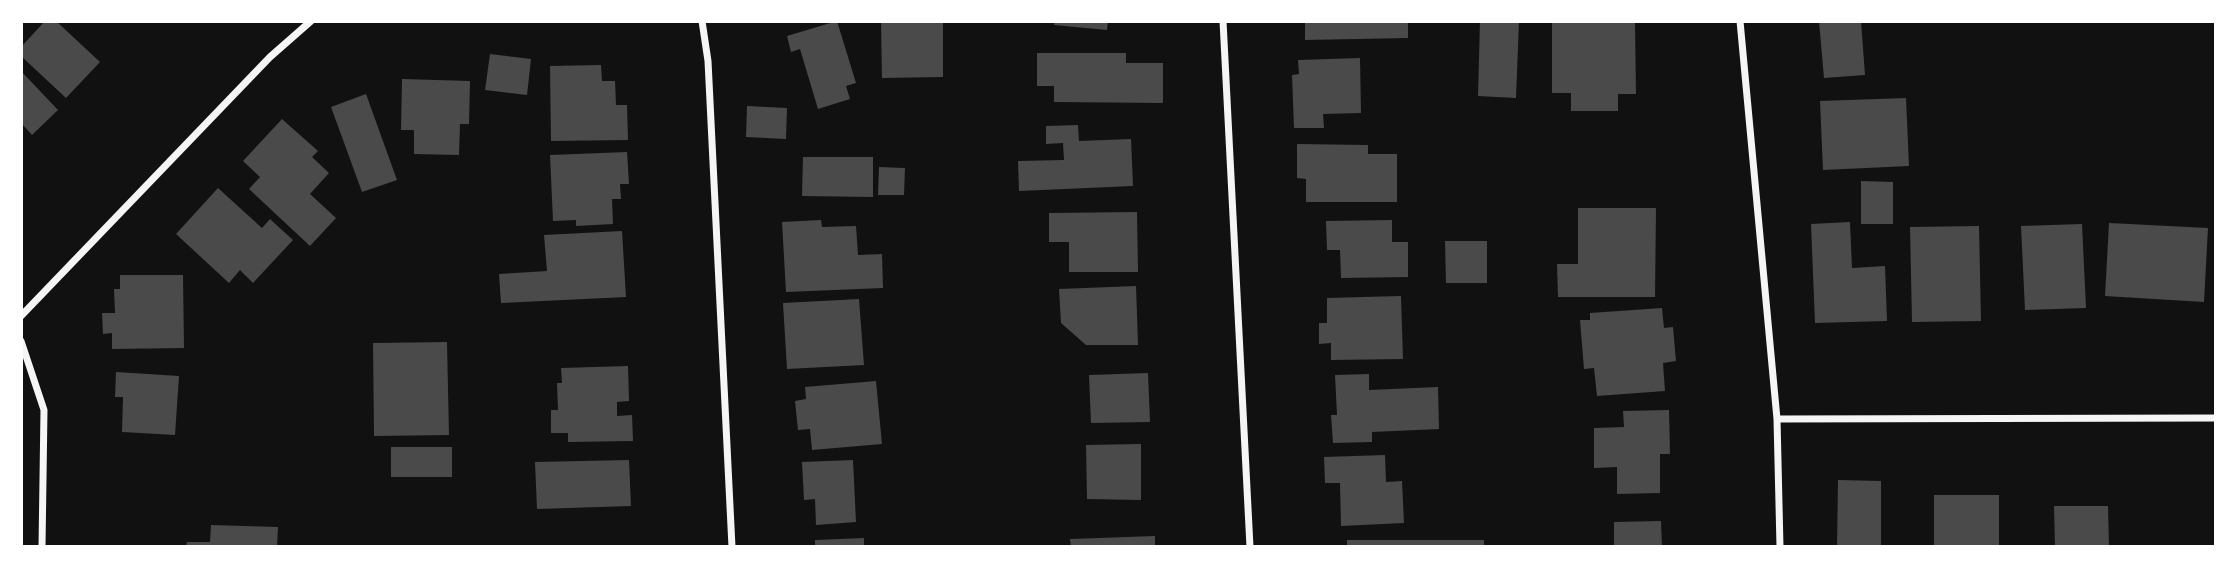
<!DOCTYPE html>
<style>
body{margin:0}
#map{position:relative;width:2237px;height:568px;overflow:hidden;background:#111;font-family:"Fira Sans Condensed",sans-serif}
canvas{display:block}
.frame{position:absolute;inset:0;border:23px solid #fff;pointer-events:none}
</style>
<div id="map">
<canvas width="2237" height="568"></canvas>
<div class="frame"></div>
</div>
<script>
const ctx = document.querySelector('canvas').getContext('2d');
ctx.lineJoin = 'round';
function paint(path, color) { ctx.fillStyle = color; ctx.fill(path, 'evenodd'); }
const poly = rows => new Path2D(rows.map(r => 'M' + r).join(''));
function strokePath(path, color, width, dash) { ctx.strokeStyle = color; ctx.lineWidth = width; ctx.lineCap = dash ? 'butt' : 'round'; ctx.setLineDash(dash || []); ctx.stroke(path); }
paint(poly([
 [45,21,56,21,100,62,66,98,21,56,21,47],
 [837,21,856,83,846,86,850,99,818,109,800,49,791,52,787,36],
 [881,21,943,21,943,77,882,78],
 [1055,21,1108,21,1107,30,1054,25],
 [1305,21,1408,21,1408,38,1305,40],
 [1480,21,1519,21,1516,98,1478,96],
 [1552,21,1635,23,1636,94,1618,94,1618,111,1571,111,1571,93,1552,93],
 [1819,21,1861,21,1865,75,1824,78],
 [1037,53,1126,53,1126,63,1163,63,1163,103,1054,102,1054,86,1037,86],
 [490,54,531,59,527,95,485,90],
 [1360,58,1361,113,1323,114,1324,128,1294,128,1292,75,1299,74,1298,60],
 [601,65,602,81,615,81,616,105,627,105,628,140,551,141,550,66],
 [21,71,58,110,32,135,21,123],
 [402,79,470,81,469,124,460,124,459,155,414,154,414,130,401,130],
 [366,94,397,180,362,192,331,107],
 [1906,98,1909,166,1823,170,1820,101],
 [747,106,787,108,786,139,746,137],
 [282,119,318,151,312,157,329,173,310,194,336,218,310,246,249,189,260,177,243,161],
 [1078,125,1079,141,1131,139,1133,186,1019,191,1018,161,1064,160,1063,143,1046,144,1046,126],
 [1297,144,1368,145,1368,154,1397,154,1397,202,1306,202,1306,179,1297,178],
 [627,152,629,184,620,184,621,199,612,199,613,224,576,226,576,220,553,221,550,155],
 [803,157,873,157,873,197,802,196],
 [879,167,905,168,904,195,878,195],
 [1861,181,1893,182,1893,224,1861,224],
 [218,188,262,228,270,219,293,240,253,283,240,270,229,283,176,234],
 [1578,208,1656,208,1655,297,1558,297,1557,264,1578,264],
 [1137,212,1138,272,1069,272,1069,242,1049,242,1049,213],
 [821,220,822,227,856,226,858,255,882,254,883,288,786,292,782,222],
 [1392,220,1392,242,1408,242,1408,277,1341,278,1340,250,1327,250,1326,221],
 [1850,222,1852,268,1885,266,1887,321,1815,323,1811,224],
 [2109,223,2208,228,2204,302,2105,296],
 [2082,224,2086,308,2025,310,2021,226],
 [1979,226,1981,321,1912,322,1910,227],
 [622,231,626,297,501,303,499,274,547,271,544,235],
 [1445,241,1487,241,1487,283,1446,283],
 [120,275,183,275,184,348,112,349,112,333,103,334,102,313,115,313,114,289,120,289],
 [1136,286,1138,345,1086,345,1061,323,1059,289],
 [1401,296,1403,359,1331,360,1331,343,1319,344,1319,323,1327,323,1327,298],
 [859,299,864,365,787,369,783,303],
 [1662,308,1664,328,1673,327,1676,361,1663,363,1665,391,1597,396,1594,368,1584,369,1580,320,1590,320,1590,313],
 [447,342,449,435,374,436,373,343],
 [628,366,629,401,617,402,617,416,632,415,633,441,568,442,568,433,551,433,551,410,558,410,557,383,562,383,561,368],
 [116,372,179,376,175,435,122,432,123,397,115,397],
 [1148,373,1150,422,1091,423,1089,375],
 [1369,374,1369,390,1438,387,1439,429,1372,432,1372,442,1333,443,1331,415,1337,415,1335,375],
 [876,381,882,444,812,450,810,429,798,430,795,401,806,399,805,387],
 [1669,410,1670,454,1660,454,1660,493,1617,494,1617,467,1594,468,1594,428,1624,427,1623,411],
 [1141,444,1141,500,1087,499,1086,445],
 [391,447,452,447,452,477,391,477],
 [1385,455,1386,482,1402,481,1404,523,1341,526,1340,483,1325,483,1324,457],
 [629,460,631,506,537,509,535,462],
 [853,460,856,522,816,525,815,499,804,500,802,462],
 [1838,480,1881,481,1881,547,1837,547],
 [1934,495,1999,495,1999,547,1934,547],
 [2054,506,2108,506,2109,547,2055,547],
 [1661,521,1662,547,1614,547,1614,522],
 [211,525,278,527,277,547,186,547,187,542,210,542],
 [1155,536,1155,547,1071,547,1070,539],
 [864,538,864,547,815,547,815,540],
 [1347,540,1484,540,1484,547,1347,547]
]), '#4a4a4a');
strokePath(poly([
 [702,21,708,61,732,547],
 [1223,21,1250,547],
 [1740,21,1777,419,1780,547],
 [21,316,270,57,311,21],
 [21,341,44,410,42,547],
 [1777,419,2216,418]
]), '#f5f5f5', 7);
</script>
